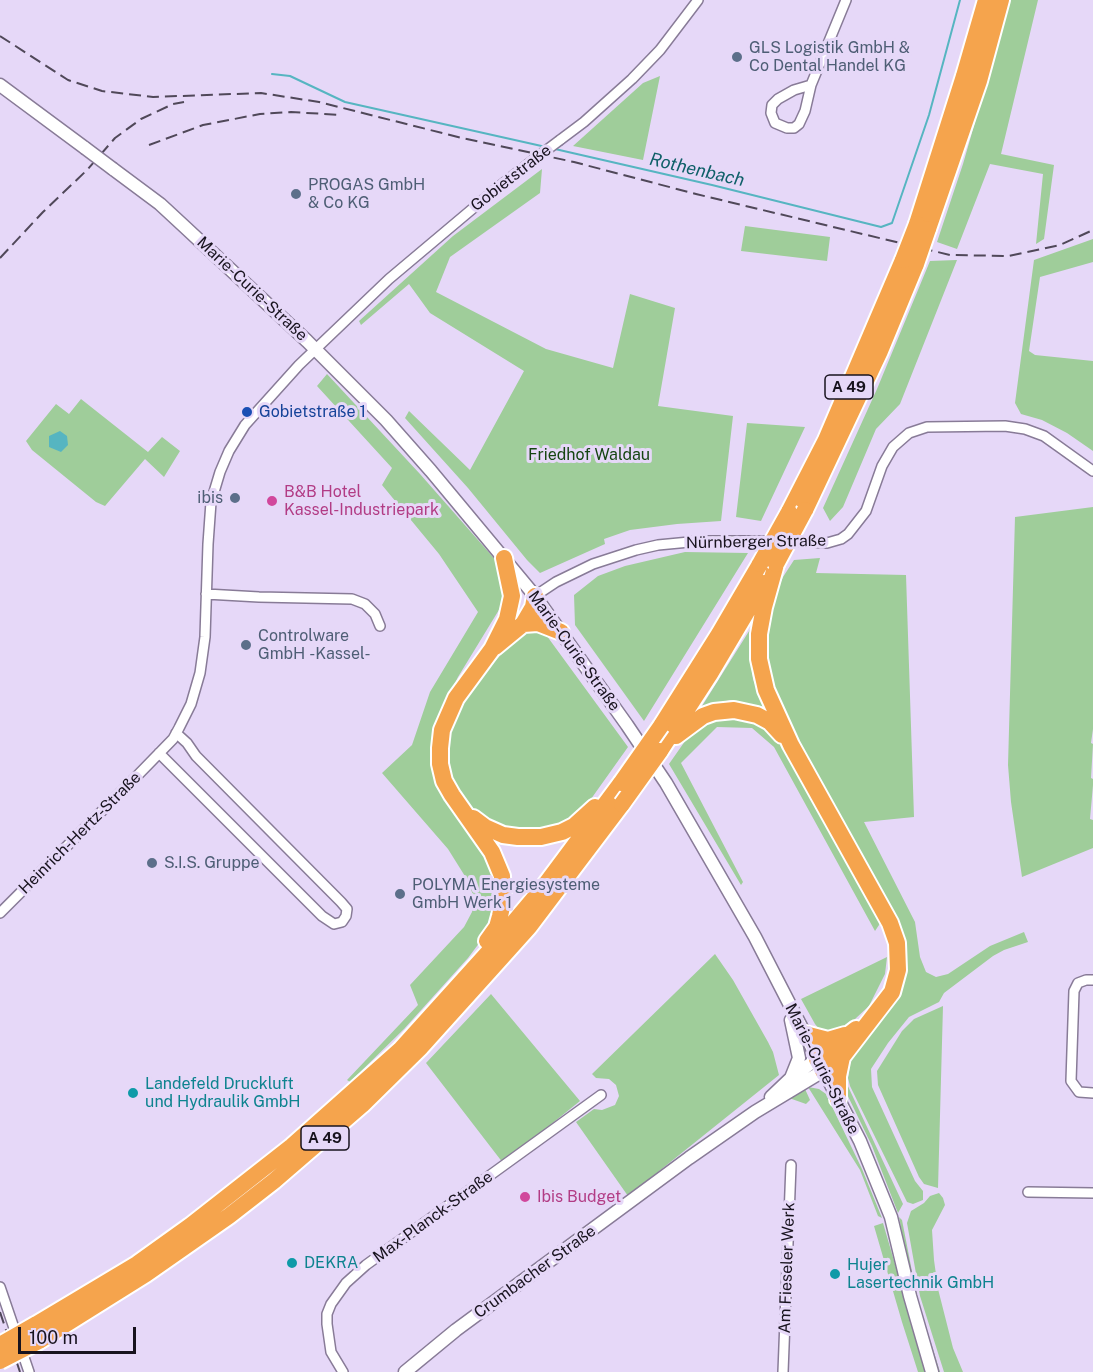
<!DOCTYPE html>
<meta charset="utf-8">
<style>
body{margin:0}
#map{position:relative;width:1093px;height:1372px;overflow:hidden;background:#e6d8f8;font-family:"Public Sans",sans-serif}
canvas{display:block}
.scale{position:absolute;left:18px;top:1327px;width:118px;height:27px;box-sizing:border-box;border:3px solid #18131e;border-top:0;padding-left:8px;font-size:18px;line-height:21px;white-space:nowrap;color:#18131e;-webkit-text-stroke:4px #e6d8f8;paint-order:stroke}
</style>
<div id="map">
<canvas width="1093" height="1372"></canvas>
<div class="scale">100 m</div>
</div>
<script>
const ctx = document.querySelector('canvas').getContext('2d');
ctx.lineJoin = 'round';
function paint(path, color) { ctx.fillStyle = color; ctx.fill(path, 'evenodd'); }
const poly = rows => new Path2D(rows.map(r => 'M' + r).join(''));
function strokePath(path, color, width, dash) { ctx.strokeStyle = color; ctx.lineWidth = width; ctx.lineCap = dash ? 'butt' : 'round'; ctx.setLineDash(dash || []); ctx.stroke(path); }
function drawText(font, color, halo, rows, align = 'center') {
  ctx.font = font + ' "Public Sans",sans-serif'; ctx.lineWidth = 6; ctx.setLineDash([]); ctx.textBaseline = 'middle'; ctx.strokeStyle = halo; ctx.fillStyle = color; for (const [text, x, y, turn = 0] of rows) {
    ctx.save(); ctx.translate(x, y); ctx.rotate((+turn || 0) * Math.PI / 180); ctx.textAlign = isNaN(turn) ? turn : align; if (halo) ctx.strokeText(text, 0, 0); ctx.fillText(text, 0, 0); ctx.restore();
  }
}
paint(poly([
 [1010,0,1038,0,1001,154,1054,165,1044,239,1036,244,1043,174,990,164,957,249,937,242,963,164],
 [660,76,643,160,573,146,643,83],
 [542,169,540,193,450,257,436,292,546,349,613,368,630,294,675,308,658,406,733,416,721,521,677,524,630,530,604,539,605,544,540,573,527,560,468,488,405,418,409,411,470,470,524,371,430,313,409,284,361,325,359,321,453,236],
 [745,226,830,237,827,261,741,251],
 [1093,239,1093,262,1040,277,1029,351,1035,355,1093,361,1093,451,1067,433,1042,420,1021,414,1015,403,1034,260],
 [957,260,900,404,876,429,843,507,830,521,823,508,877,389,930,261],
 [327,374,420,474,500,565,505,600,458,677,439,716,433,744,487,852,496,878,498,901,486,934,468,958,404,1029,350,1082,347,1080,418,1005,410,985,464,927,472,912,474,898,468,881,448,849,382,773,412,745,430,692,478,612,439,554,382,485,392,468,317,386],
 [81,399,148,452,162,437,180,451,164,477,145,459,105,506,96,502,32,450,26,441,56,404,69,414],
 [747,423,805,427,761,521,736,517],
 [1093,507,1093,729,1091,743,1093,744,1091,778,1093,779,1093,785,1090,819,1093,820,1093,848,1022,877,1011,802,1008,765,1015,517],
 [685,552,748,553,644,721,575,625,574,595,598,576,625,566],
 [820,558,816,573,906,575,914,817,864,822,915,922,920,957,926,972,936,977,948,974,990,946,1024,932,1028,942,1004,950,993,956,944,993,939,1002,909,1017,888,1043,871,1069,872,1087,915,1181,923,1191,923,1200,913,1204,907,1202,850,1086,848,1078,850,1065,848,1061,899,996,906,971,906,945,897,919,784,715,769,679,765,648,767,615,783,577,794,560],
 [751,628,750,653,753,679,764,707,731,700,702,706],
 [531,630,544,632,628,747,586,806,562,825,536,830,512,828,487,820,466,802,450,773,448,747,453,721,476,681,512,643],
 [717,717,754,722,780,741,881,922,875,931,774,747,752,728,717,727,681,763,743,882,741,885,669,764,690,734],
 [715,954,733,980,768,1042,773,1052,779,1075,628,1196,576,1122,594,1109,602,1110,615,1105,619,1096,616,1085,609,1079,596,1078,592,1074],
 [887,957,885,974,869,1006,855,1019,834,1033,819,1029,815,1024,801,999],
 [491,994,580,1101,503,1163,426,1063],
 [943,1006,938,1188,924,1184,919,1177,878,1085,877,1071,902,1031,914,1019],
 [846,1082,903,1204,898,1213,872,1146,844,1088],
 [808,1087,819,1089,826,1094,862,1169,882,1218,878,1216,860,1170],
 [805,1089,810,1100,806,1104,789,1098],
 [939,1193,943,1198,945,1205,932,1230,934,1260,938,1289,953,1348,963,1372,944,1372,920,1296,907,1223,911,1211,924,1203,930,1196],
 [899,1217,902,1220,917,1297,940,1372,937,1372,910,1273],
 [883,1223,920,1350,927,1372,918,1372,902,1322,874,1226]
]), '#9fcd9a');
paint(poly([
 [60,431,67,436,68,445,61,452,49,447,49,436]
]), '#56b5c1');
strokePath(poly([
 [272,74,290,76,345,102,546,147],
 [555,149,712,185,881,227,892,223,929,115,960,0]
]), '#56b5c1', 2);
const street = poly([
 [811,85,794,90,778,99,772,105,771,113,775,123,787,128,794,128,799,124,805,111,811,85,846,0],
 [560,140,584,122,632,79,660,50,698,0],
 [787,541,827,543,841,539,848,534,866,511,882,466,893,447,909,433,927,427,1005,426,1025,429,1044,436,1093,471],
 [206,594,259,597,352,599,365,604,375,614,380,626],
 [535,596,556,582,593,564,636,550,658,545,700,541,773,541],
 [159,753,322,916,334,924,342,922,346,916,347,909,341,902,196,756,187,743,176,733],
 [0,913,135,778,173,739,179,728,191,704,200,673,205,637,208,544,211,502,220,472,229,451,245,425,299,365,389,279,496,189,536,158],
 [1093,980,1086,980,1078,983,1074,991,1071,1081,1079,1092,1093,1093],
 [1028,1192,1093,1193],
 [0,1287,29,1372],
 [343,1372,331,1352,327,1324,327,1314,331,1304,346,1283,366,1265,601,1095],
 [783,1372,791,1165]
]);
const secondary = poly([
 [0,85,85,148],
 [113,169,160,204,187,229,307,341,386,420,431,471,535,596,627,725,666,783,755,937,860,1141,891,1217,910,1296,932,1372],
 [791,1078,799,1058,791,1020],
 [771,1097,791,1078,817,1059],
 [405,1372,456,1330,689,1158,755,1112,823,1071]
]);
const highway = poly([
 [917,224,964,76,986,0],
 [928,229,979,81,1001,0],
 [805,510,880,351,916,264],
 [789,512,826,440,903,260],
 [776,564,764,607,759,634,759,659,766,690,791,745,890,923,897,943,898,970,892,992,842,1057,823,1071],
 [523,624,538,623,561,632],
 [495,647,523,624,533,607,535,596],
 [661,726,719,634,760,564],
 [676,736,703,716,714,712,734,710,757,715,770,722,782,735],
 [660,751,710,674,764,583],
 [473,818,485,827,503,835,518,837,541,837,562,832,574,826,595,807],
 [487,941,497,927,500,916,503,902,502,876,492,852,452,795,444,781,440,764,440,748,442,730,456,698,492,649,507,619,512,596,504,558],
 [805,1034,828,1040,845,1035],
 [817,1059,856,1029],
 [838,1099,838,1076,842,1057],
 [35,1325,137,1264,190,1226,292,1146,400,1050,493,947,542,889,621,783],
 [39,1341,146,1274,229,1216,274,1181,362,1105,421,1047,494,966,529,927,622,804]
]);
strokePath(street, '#887b97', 12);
strokePath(secondary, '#887b97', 15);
strokePath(highway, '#fff', 20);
strokePath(street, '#fff', 9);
strokePath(secondary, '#fff', 12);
strokePath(highway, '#f5a44d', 16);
strokePath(poly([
 [0,36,68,80,102,91,153,97,261,93,319,102,462,138,574,162,696,194,950,255,1009,256,1060,245,1093,230],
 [149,145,203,125,260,114,291,112,342,115],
 [0,258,43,212,87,170,115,138,141,119,173,104,184,102],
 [0,1312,20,1372]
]), '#504859', 2, [12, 6]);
const streetBridge = poly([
 [536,158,560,140]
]);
const secondaryBridge = poly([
 [85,148,113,169]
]);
const highwayBridge = poly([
 [903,260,917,224],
 [916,264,928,229],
 [760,564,789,512],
 [776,564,805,510],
 [621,783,661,726],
 [622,804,660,751],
 [0,1345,35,1325],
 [0,1361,39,1341]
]);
strokePath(streetBridge, '#887b97', 12, []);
strokePath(secondaryBridge, '#887b97', 15, []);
strokePath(highwayBridge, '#fff', 20, []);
strokePath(streetBridge, '#fff', 9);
strokePath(secondaryBridge, '#fff', 12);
strokePath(highwayBridge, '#f5a44d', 16);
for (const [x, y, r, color] of [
 [737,57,6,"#5c6f8a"],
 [296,194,6,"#5c6f8a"],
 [247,412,6,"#1a4fb4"],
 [235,498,6,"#5c6f8a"],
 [272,501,6,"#d1479c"],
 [246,645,6,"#5c6f8a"],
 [152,863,6,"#5c6f8a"],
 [400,894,6,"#5c6f8a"],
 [133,1093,6,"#0f9aa8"],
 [525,1197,6,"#d1479c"],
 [292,1263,6,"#0f9aa8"],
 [835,1274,6,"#0f9aa8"]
]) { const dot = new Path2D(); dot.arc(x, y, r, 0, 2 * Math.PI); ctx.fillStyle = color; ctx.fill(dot); strokePath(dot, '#e6d8f8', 2); }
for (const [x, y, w] of [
 [849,387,48],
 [325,1138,48]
]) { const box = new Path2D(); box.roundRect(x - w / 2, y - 12, w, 24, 4.5); ctx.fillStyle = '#e6d8f8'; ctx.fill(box); strokePath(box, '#18131e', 1.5); }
drawText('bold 15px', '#18131e', null, [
 ["A 49",849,387],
 ["A 49",325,1138]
]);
drawText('16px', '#4e5e75', '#e6d8f8', [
 ["GLS Logistik GmbH &",749,48],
 ["Co Dental Handel KG",749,66],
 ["PROGAS GmbH",308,185],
 ["& Co KG",308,203],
 ["ibis",223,498,"right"],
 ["Controlware",258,636],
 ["GmbH -Kassel-",258,654],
 ["S.I.S. Gruppe",164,863],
 ["POLYMA Energiesysteme",412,885],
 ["GmbH Werk 1",412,903]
], 'left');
drawText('16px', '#18131e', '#e6d8f8', [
 ["Gobietstraße",511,178,-38],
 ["Marie-Curie-Straße",252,289,43],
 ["Nürnberger Straße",756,542,-1],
 ["Marie-Curie-Straße",574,651,54],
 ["Heinrich-Hertz-Straße",80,833,-45],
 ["Marie-Curie-Straße",822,1069,63],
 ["Max-Planck-Straße",433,1217,-36],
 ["Am Fieseler Werk",787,1268,-88],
 ["Crumbacher Straße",535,1272,-36]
]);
drawText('16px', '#164399', '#e6d8f8', [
 ["Gobietstraße 1",259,412]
], 'left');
drawText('16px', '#154511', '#e6d8f8', [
 ["Friedhof Waldau",589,455]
]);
drawText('16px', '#b23c85', '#e6d8f8', [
 ["B&B Hotel",284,492],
 ["Kassel-Industriepark",284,510],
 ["Ibis Budget",537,1197]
], 'left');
drawText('16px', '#0d838f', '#e6d8f8', [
 ["Landefeld Druckluft",145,1084],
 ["und Hydraulik GmbH",145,1102],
 ["DEKRA",304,1263],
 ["Hujer",847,1265],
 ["Lasertechnik GmbH",847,1283]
], 'left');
drawText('italic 18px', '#106069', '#e6d8f8', [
 ["Rothenbach",697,170,13]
]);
</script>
